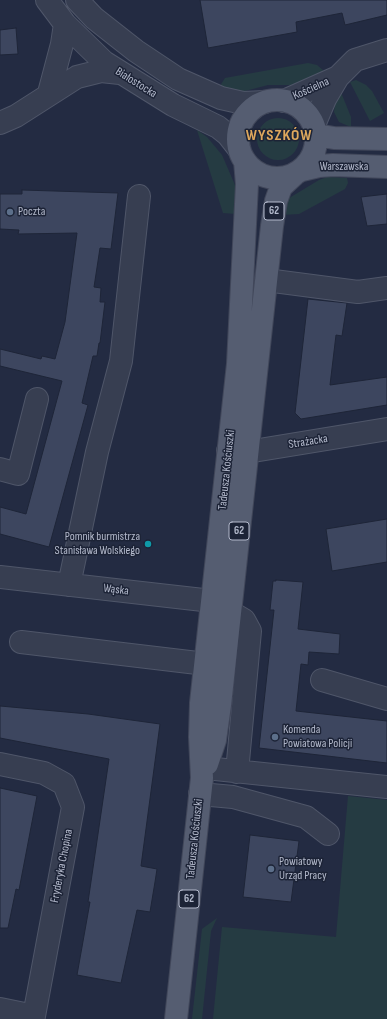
<!DOCTYPE html>
<meta charset="utf-8">
<style>
body{margin:0}
canvas{display:block;background:#232b42}
</style>
<canvas width="387" height="1019"></canvas>
<script>
const ctx = document.querySelector('canvas').getContext('2d');
ctx.lineJoin = 'round';
function paint(path, color) { ctx.fillStyle = color; ctx.fill(path, 'evenodd'); }
const poly = rows => new Path2D(rows.map(r => 'M' + r).join(''));
function strokePath(path, color, width, dash) { ctx.strokeStyle = color; ctx.lineWidth = width; ctx.lineCap = dash ? 'butt' : 'round'; ctx.setLineDash(dash || []); ctx.stroke(path); }
function drawText(font, color, halo, rows, align = 'center') {
  ctx.font = font + ' "Sofia Sans Condensed",sans-serif'; ctx.lineWidth = 3; ctx.setLineDash([]); ctx.textBaseline = 'middle'; ctx.strokeStyle = halo; ctx.fillStyle = color; for (const [text, x, y, turn = 0] of rows) {
    ctx.save(); ctx.translate(x, y); ctx.rotate((+turn || 0) * Math.PI / 180); ctx.textAlign = isNaN(turn) ? turn : align; if (halo) ctx.strokeText(text, 0, 0); ctx.fillText(text, 0, 0); ctx.restore();
  }
}
paint(poly([
 [308,63,317,65,324,71,312,79,292,85,268,85,245,91,236,91,220,86,225,78],
 [356,80,366,85,372,91,384,113,370,121,350,82],
 [340,90,351,117,351,127,339,122,334,112,335,104],
 '257 139a21 21 0 1 1 42 0a21 21 0 1 1-42 0Z',
 [197,130,207,137,222,155,238,192,236,214,223,213],
 [327,177,347,178,348,183,345,189,299,214,281,215,286,200,319,180],
 [348,796,387,800,387,1019,213,1019,222,927,336,937],
 [217,918,211,931,202,1019,192,1019,202,929]
]), '#253b42');
const building = poly([
 [200,0,387,0,387,15,345,25,342,13,296,22,297,32,208,48,200,0],
 [16,28,18,54,0,55,0,30,16,28],
 [22,190,118,193,111,249,100,248,94,287,101,288,100,302,105,302,100,343,99,343,97,356,93,356,82,403,88,405,49,547,0,534,0,507,26,514,62,381,0,366,0,349,41,359,42,356,55,359,65,322,77,233,18,234,19,230,0,229,0,194,22,194,22,190],
 [387,194,387,224,367,226,361,197,387,194],
 [308,299,347,303,342,336,336,335,330,385,387,377,387,405,301,419,295,413,308,299],
 [387,519,387,562,332,571,326,529,387,519],
 [276,580,303,582,298,629,340,634,339,654,309,652,308,665,301,664,296,711,387,721,387,763,259,748,274,610,270,610,273,581,276,581,276,580],
 [0,706,88,714,160,724,141,866,157,869,155,882,150,912,137,910,121,983,77,975,90,902,88,902,109,759,0,738,0,706],
 [0,788,37,796,19,890,16,889,8,928,0,928,0,788],
 [250,835,299,841,291,902,243,897,250,835]
]);
paint(building, '#3d465f');
strokePath(building, '#1e2538', 1);
const minor = poly([
 [47,0,65,24,104,62,173,105,218,127,228,135,239,149],
 [77,0,94,18,136,51,178,79,221,98,243,103,265,102],
 [49,93,62,44,65,24],
 [284,101,338,77,355,60,387,50],
 [0,123,16,116,77,77,101,71,120,73],
 [314,125,325,99,338,77],
 [266,280,358,292,387,288],
 [228,451,247,452,387,429],
 [0,469,18,474,37,399],
 [0,577,212,601,244,620,250,631,237,772],
 [69,585,97,452,121,361,139,196],
 [21,642,206,664],
 [322,680,387,699],
 [0,764,44,773,64,784,73,807,34,1016,0,1009],
 [206,768,387,787],
 [200,794,233,797,306,817,328,834]
]);
const major = poly([
 '238 139a39 39 0 1 1 78 0a39 39 0 1 1-78 0Z',
 [316,135,334,138,387,139],
 [302,170,319,166,333,165,387,167],
 [207,764,215,740,220,705,272,226,276,201,281,187,294,175],
 [176,1019,202,778,200,737,201,703,238,364,247,184,245,161]
]);
strokePath(minor, '#4f5669', 24);
strokePath(major, '#41475a', 24);
strokePath(minor, '#373e51', 22);
strokePath(major, '#555d71', 22);
for (const [x, y, r, color] of [
 [10,212,4,"#5c6f8a"],
 [148,544,4,"#0f9aa8"],
 [275,737,4,"#5c6f8a"],
 [271,869,4,"#5c6f8a"]
]) { const dot = new Path2D(); dot.arc(x, y, r, 0, 2 * Math.PI); ctx.fillStyle = color; ctx.fill(dot); strokePath(dot, '#1c2336', 1.5); }
for (const [x, y, w] of [
 [274,211,20],
 [239,531,20],
 [189,899,20]
]) { const box = new Path2D(); box.roundRect(x - w / 2, y - 9, w, 18, 3); ctx.fillStyle = '#1c2336'; ctx.fill(box); strokePath(box, '#b4bacc', 1); }
drawText('bold 11px', '#b4bacc', null, [
 ["62",274,211],
 ["62",239,531],
 ["62",189,899]
]);
drawText('12px', '#b4bacc', '#1c2336', [
 ["Białostocka",136,83,32],
 ["Kościelna",311,89,-24],
 ["Warszawska",344,167],
 ["Strażacka",308,442,-9],
 ["Tadeusza Kościuszki",227,470,-84],
 ["Wąska",116,590,7],
 ["Tadeusza Kościuszki",195,839,-84],
 ["Fryderyka Chopina",62,866,-79]
]);
drawText('12px', '#b4bacc', '#1c2336', [
 ["Poczta",18,212],
 ["Pomnik burmistrza",140,537,"right"],
 ["Stanisława Wolskiego",140,551,"right"],
 ["Komenda",283,730],
 ["Powiatowa Policji",283,744],
 ["Powiatowy",279,862],
 ["Urząd Pracy",279,876]
], 'left');
ctx.letterSpacing = '1px';
drawText('bold 16px', '#dea85d', '#1c2336', [
 ["WYSZKÓW",279,136]
]);
ctx.letterSpacing = '0px';
</script>
